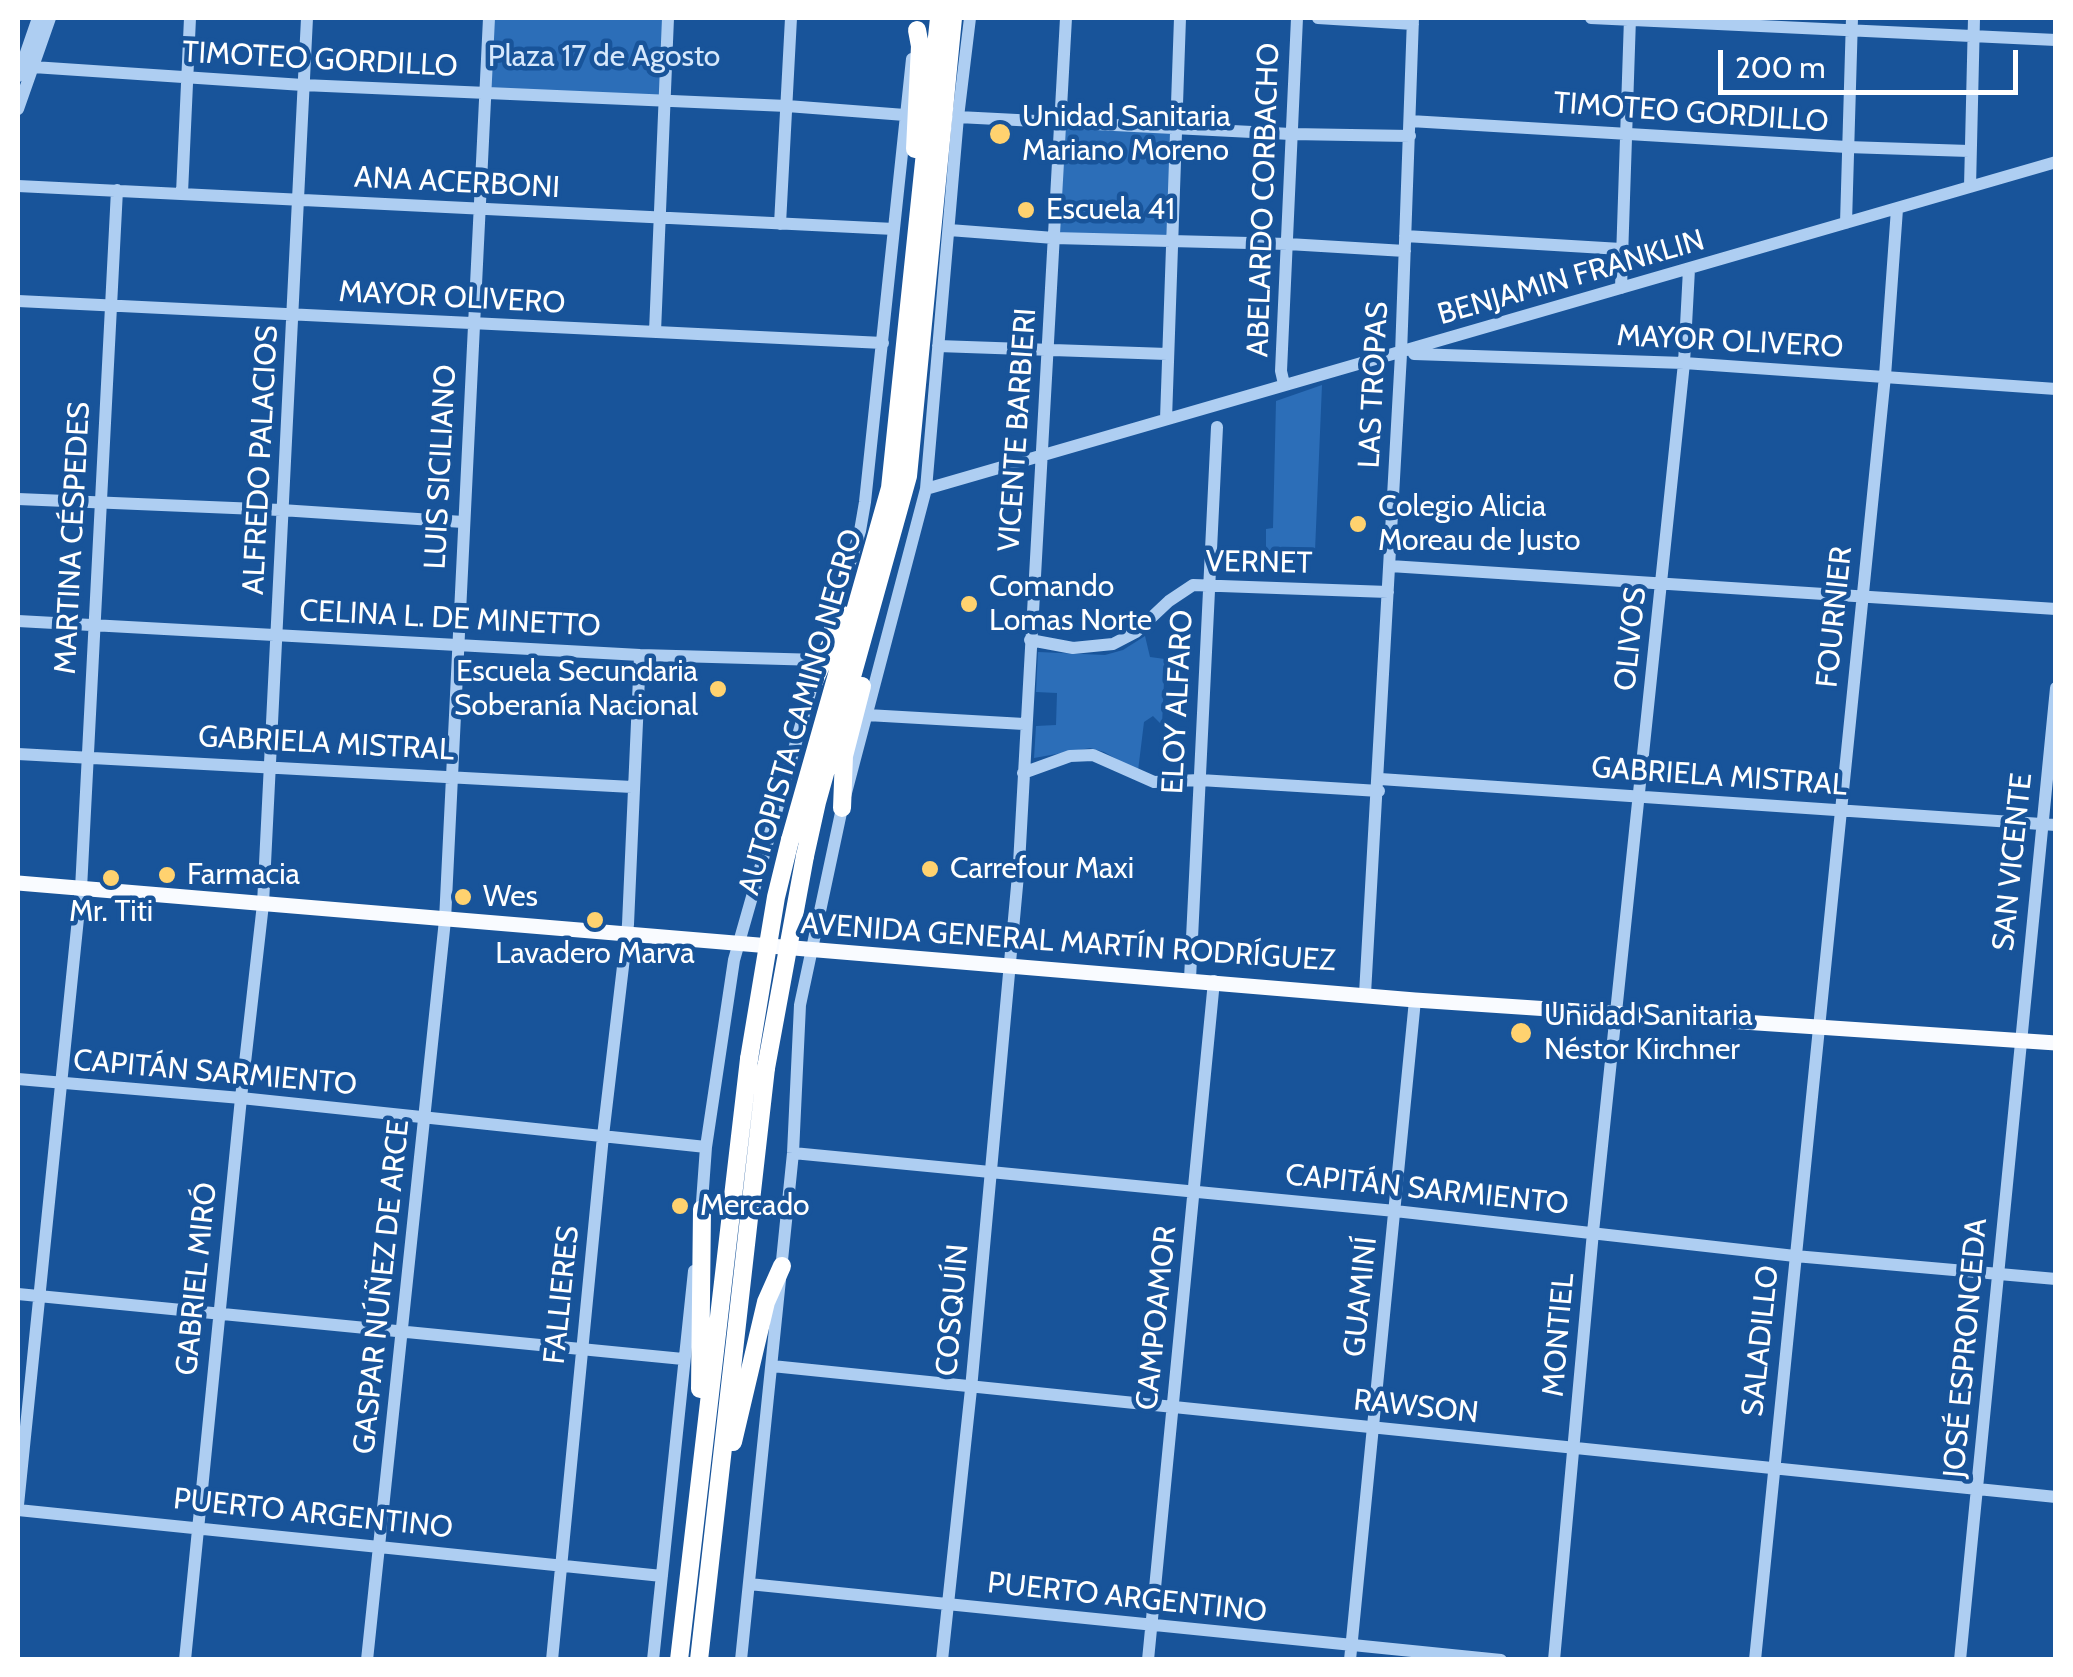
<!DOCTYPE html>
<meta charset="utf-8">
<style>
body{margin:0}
#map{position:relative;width:2073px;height:1677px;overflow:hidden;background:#18549a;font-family:Cabin,sans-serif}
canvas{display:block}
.frame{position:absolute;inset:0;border:20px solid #fff;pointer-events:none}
.scale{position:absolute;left:1718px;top:50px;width:300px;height:45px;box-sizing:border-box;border:5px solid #fff;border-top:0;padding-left:12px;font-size:30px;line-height:35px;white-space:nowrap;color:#fff;-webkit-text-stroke:8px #18549a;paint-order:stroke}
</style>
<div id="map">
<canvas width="2073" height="1677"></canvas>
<div class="frame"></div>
<div class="scale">200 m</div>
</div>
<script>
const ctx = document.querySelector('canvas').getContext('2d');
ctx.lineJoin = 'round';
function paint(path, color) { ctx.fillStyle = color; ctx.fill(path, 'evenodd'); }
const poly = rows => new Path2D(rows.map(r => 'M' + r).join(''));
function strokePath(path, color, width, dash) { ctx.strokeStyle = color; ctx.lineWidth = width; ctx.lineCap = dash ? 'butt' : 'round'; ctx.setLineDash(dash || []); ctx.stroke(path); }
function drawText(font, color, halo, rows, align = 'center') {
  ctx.font = font + ' Cabin,sans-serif'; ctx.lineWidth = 9; ctx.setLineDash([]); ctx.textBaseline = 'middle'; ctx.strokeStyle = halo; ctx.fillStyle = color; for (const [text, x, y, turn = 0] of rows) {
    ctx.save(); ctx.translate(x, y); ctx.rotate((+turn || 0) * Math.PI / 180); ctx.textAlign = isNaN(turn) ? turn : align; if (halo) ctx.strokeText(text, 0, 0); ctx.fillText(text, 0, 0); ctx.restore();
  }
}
paint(poly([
 [489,18,668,18,665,100,485,94],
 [1060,121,1174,129,1171,242,1054,238],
 [1322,385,1315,551,1266,550,1266,529,1273,528,1276,401],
 [1145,636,1150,657,1165,659,1162,725,1153,716,1144,722,1138,771,1104,752,1090,748,1034,758,1036,726,1056,725,1057,693,1036,692,1038,652,1105,655,1123,650]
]), '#2c6eb8');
strokePath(poly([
 [1318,18,1413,24],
 [1591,18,2056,40],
 [33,67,303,85,787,106,905,115],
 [18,76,38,18],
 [18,109,50,18],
 [958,117,1291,134,1410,136],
 [1410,121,1847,147,1969,151],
 [18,186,894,229],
 [1970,187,1974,18],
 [182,193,190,18],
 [1846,223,1852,18],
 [780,224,791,18],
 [949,230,1054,238,1288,244,1405,251],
 [1405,236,1621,249],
 [1621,288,1630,18],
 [18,301,883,343],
 [655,332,668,18],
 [938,346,1167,354],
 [1414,354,1684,363,2056,389],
 [1284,384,1281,371,1297,18],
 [1166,419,1180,18],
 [926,489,2056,162],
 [18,499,281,510,463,522],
 [1390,566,2056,609],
 [18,621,640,655,820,660],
 [830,627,860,531,865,502,912,59],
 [1030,640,1073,648,1113,644,1136,632,1169,601,1193,585,1388,592],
 [867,715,1024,724],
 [18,754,632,787],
 [1023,773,1070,756,1093,755,1154,782,1200,780,1379,791],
 [1380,779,2056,825],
 [1190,979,1217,427],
 [1365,994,1401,354,1413,18],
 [18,1079,241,1098,706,1147],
 [793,1153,1395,1211,1795,1256,2056,1279],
 [701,1216,706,1147,734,960,814,679],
 [18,1294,683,1359],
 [772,1366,2056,1497],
 [18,1505,81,889,117,190],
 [18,1510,662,1576],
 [749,1584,1501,1660],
 [185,1660,241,1098,263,904,307,18],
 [367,1660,445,920,489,18],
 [552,1660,603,1136,628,924,640,655],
 [653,1660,694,1271],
 [741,1660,793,1153,800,1005,842,808,926,489,958,117,970,18],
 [942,1660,971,1389,1019,864,1066,18],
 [1148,1660,1214,981],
 [1350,1660,1415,1000],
 [1554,1660,1593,1232,1684,363,1689,269],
 [1755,1660,1885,376,1897,209],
 [1960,1660,2056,688]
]), '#aecef2', 12);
strokePath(poly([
 [18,883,1415,1000,2056,1043]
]), '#f9fbff', 15);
strokePath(poly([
 [915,149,920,46,917,30],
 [813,684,843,615],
 [842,808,844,756,862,686],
 [790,840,890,488,939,18],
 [805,856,817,802,908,476,953,18],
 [700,1389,702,1209],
 [733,1442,766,1302,782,1266],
 [679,1660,749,1059],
 [699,1660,766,1068]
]), '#fff', 18);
strokePath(poly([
 [749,1059,776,897,790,840],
 [766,1068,805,856]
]), '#fff', 18);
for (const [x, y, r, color] of [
 [1000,134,12,"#ffd26f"],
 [1026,210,10,"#ffd26f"],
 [1358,524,10,"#ffd26f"],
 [969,604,10,"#ffd26f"],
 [718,689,10,"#ffd26f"],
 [930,869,10,"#ffd26f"],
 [167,875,10,"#ffd26f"],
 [111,878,10,"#ffd26f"],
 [463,897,10,"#ffd26f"],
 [595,920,10,"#ffd26f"],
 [1521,1033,12,"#ffd26f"],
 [680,1206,10,"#ffd26f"]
]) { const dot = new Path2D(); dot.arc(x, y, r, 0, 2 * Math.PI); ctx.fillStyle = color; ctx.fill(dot); strokePath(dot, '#18549a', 4); }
drawText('30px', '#d6e8fc', '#18549a', [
 ["Plaza 17 de Agosto",604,57]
]);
drawText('30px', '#fff', '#18549a', [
 ["TIMOTEO GORDILLO",320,60,3],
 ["TIMOTEO GORDILLO",1691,113,4],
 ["ANA ACERBONI",457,183,3],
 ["ABELARDO CORBACHO",1264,200,-88],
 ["BENJAMIN FRANKLIN",1571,278,-16],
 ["MAYOR OLIVERO",452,298,3],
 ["MAYOR OLIVERO",1730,342,3],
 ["LAS TROPAS",1374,385,-87],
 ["VICENTE BARBIERI",1018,430,-86],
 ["ALFREDO PALACIOS",261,460,-87],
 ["LUIS SICILIANO",441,467,-87],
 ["MARTINA CÉSPEDES",73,538,-87],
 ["VERNET",1259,563,1],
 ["FOURNIER",1835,617,-84],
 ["CELINA L. DE MINETTO",450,619,3],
 ["OLIVOS",1631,639,-84],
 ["ELOY ALFARO",1178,702,-87],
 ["AUTOPISTA CAMINO NEGRO",801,712,-74],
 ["GABRIELA MISTRAL",326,744,3],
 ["GABRIELA MISTRAL",1719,777,4],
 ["SAN VICENTE",2013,862,-84],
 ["AVENIDA GENERAL MARTÍN RODRÍGUEZ",1068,943,4],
 ["CAPITÁN SARMIENTO",215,1073,5],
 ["CAPITÁN SARMIENTO",1427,1190,6],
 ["GABRIEL MIRÓ",197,1279,-84],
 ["GASPAR NÚÑEZ DE ARCE",382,1287,-84],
 ["FALLIERES",562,1295,-84],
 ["GUAMINÍ",1361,1297,-84],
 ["COSQUÍN",953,1310,-85],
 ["CAMPOAMOR",1157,1318,-84],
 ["MONTIEL",1559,1335,-85],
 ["SALADILLO",1761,1341,-84],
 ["JOSÉ ESPRONCEDA",1966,1348,-85],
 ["RAWSON",1416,1407,6],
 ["PUERTO ARGENTINO",313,1514,6],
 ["PUERTO ARGENTINO",1127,1598,6]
]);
drawText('30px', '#fff', '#18549a', [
 ["Unidad Sanitaria",1022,117],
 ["Mariano Moreno",1022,151],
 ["Escuela 41",1046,210],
 ["Colegio Alicia",1378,507],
 ["Moreau de Justo",1378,541],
 ["Comando",989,587],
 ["Lomas Norte",989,621],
 ["Escuela Secundaria",698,672,"right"],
 ["Soberanía Nacional",698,706,"right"],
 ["Carrefour Maxi",950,869],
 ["Farmacia",187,875],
 ["Wes",483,897],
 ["Mr. Titi",111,912,"center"],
 ["Lavadero Marva",595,954,"center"],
 ["Unidad Sanitaria",1544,1016],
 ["Néstor Kirchner",1544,1050],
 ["Mercado",700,1206]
], 'left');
</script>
